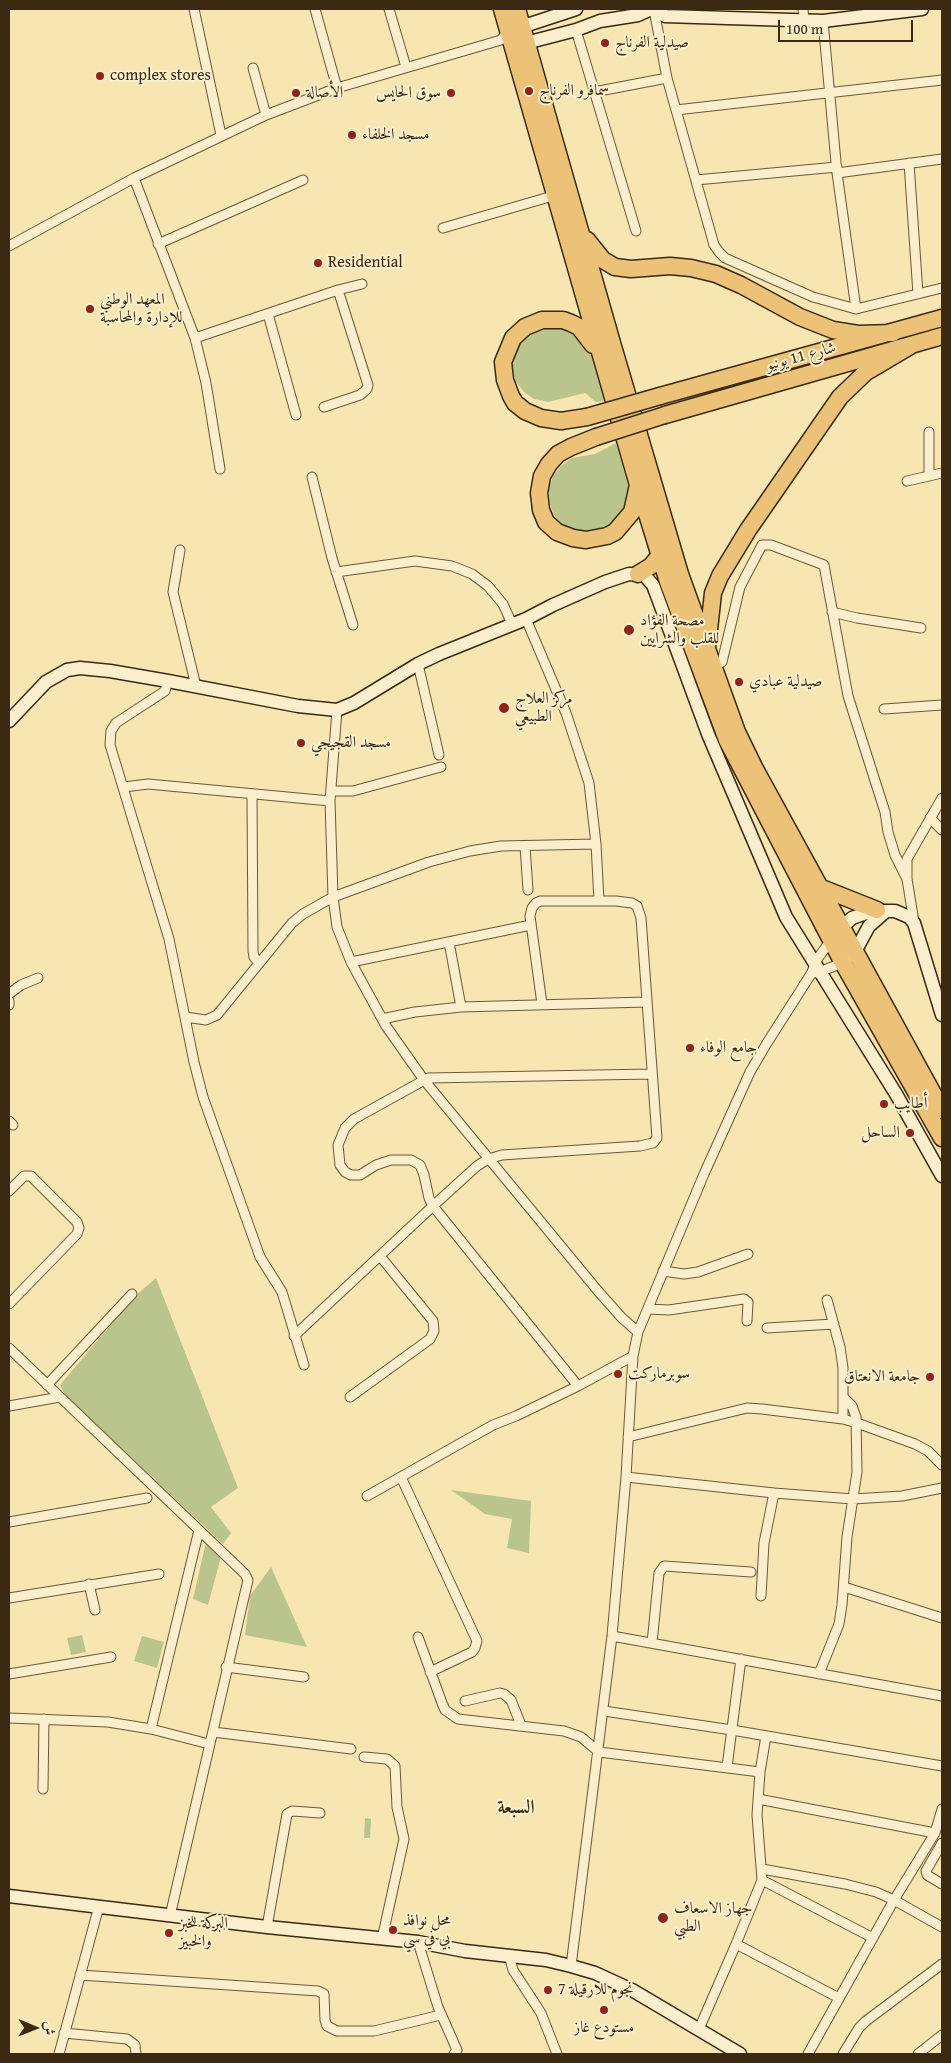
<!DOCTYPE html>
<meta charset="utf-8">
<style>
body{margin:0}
#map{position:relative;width:951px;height:2063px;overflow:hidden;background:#f7e5b2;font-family:"Gentium Book Plus",Amiri,serif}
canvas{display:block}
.frame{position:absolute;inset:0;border:10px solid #3b2a11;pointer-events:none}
.north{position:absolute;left:10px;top:2003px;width:50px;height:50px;-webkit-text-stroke:4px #faeecd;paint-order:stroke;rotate:91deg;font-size:14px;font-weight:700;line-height:20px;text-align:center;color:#3b2a11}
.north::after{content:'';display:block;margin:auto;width:18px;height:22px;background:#3b2a11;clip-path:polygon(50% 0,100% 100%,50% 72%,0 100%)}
.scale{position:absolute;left:778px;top:20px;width:135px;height:22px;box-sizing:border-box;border:2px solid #3b2a11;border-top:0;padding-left:6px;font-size:15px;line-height:18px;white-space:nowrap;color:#3b2a11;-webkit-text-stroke:4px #faeecd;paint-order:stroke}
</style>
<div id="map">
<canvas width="951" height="2063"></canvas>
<div class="frame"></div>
<div class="north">ش</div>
<div class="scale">100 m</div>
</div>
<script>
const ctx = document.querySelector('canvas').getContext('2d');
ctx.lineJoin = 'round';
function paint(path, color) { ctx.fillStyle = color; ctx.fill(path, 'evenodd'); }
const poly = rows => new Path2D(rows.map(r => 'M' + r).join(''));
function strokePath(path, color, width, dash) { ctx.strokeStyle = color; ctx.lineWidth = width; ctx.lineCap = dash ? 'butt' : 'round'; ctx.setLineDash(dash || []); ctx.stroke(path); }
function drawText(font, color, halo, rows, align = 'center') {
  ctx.font = font + ' "Gentium Book Plus",Amiri,serif'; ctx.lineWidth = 4; ctx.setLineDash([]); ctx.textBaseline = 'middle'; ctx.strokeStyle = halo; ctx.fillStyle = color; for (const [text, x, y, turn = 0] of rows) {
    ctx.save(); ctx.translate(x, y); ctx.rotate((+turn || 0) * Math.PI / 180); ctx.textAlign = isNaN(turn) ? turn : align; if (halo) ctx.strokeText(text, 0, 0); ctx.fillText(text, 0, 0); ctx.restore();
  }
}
paint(poly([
 [563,324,586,340,592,353,605,401,596,402,585,393,548,402,534,399,524,392,516,382,512,370,512,357,516,344,536,326],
 [616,443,628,485,629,499,618,523,596,535,571,531,560,524,553,513,549,501,549,488,553,476,561,466,572,458,595,454],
 [156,1278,238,1488,211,1507,231,1533,223,1544,66,1396,60,1385,135,1296],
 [451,1490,531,1501,529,1553,507,1548,512,1519,485,1514],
 [206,1542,221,1557,208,1605,193,1599],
 [271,1567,307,1647,245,1635,250,1596],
 [82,1635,86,1652,71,1655,67,1638],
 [142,1636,164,1642,157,1668,134,1661],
 [365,1818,371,1819,370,1838,364,1838]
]), '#bac58e');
const street = poly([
 [194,9,221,135],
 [315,9,337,88],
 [389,9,406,67],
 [803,9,804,22],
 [654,10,667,78,714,245,719,252,725,258,813,297,856,309,942,288],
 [823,21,837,173,856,309],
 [576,30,636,231],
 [253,68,266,115],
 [594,92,667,78],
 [676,110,942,80],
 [909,163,918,294],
 [837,173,942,159],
 [134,178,195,338,206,383,220,469],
 [696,180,837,167],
 [443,228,556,195],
 [158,244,303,180],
 [9,246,134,178,266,115,337,88,501,40,508,31],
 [268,314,296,415],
 [195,338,338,290,362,284],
 [324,407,360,395,367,389,368,385,338,290],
 [929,476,929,432],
 [312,477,332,558,353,625],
 [907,481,942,473],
 [180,550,173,592,196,686],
 [336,572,415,561,452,566,472,574,488,586,503,604,512,624],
 [832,612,857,618,921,628],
 [526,619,566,713,589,783,596,844,599,901],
 [418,664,439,755],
 [713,667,722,662,740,587,762,545,771,545,824,565,848,696,885,812,888,832,895,855,907,879],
 [168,681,165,691,116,723,111,731,110,745,169,939,194,1062,203,1097,260,1257,282,1292,304,1365],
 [884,709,942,705],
 [337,710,330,801,333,897,337,927,351,962,386,1026,424,1080,598,1291,622,1318,638,1332],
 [124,787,148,784,330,801],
 [331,791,353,791,441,767],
 [252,794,253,951,254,957,259,963],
 [930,818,942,830],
 [525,846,528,890],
 [914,922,907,879,907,859,942,798],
 [449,942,461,1007],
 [351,962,531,925],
 [816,973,843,963],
 [9,994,21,985,38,978],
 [9,1001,9,1005],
 [185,1017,206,1020,217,1015,292,923,303,914,333,897,429,862,470,851,501,846,596,844],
 [382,1019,415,1012,461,1007,646,1002],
 [9,1121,13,1125],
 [9,1191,24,1176,31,1176,77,1222,79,1228,77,1234,9,1304],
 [663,1271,684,1274,698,1272,748,1254],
 [827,1300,840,1347,843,1368,843,1419],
 [648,1309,669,1310,744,1299,748,1302,747,1321],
 [767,1328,834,1324],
 [294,1336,433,1206,477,1166,488,1159,502,1155,640,1146,653,1143,657,1138,641,918,637,906,632,903,616,901,540,901,536,903,532,908,530,916,542,1004],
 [9,1348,245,1574,248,1580,170,1916],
 [47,1385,132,1294],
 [578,1386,433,1206,429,1198,424,1175,420,1165,411,1160,391,1160,376,1165,360,1175,351,1175,345,1172,340,1165,338,1145,345,1128,354,1119,428,1078,652,1074],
 [350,1397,430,1339,434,1331,433,1321,380,1256],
 [9,1406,60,1397],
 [628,1437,747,1408,762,1409,843,1419,857,1423,915,1444,928,1451,942,1465],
 [401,1477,477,1641,475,1648,472,1652,430,1672],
 [626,1477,774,1493,853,1499,902,1496,942,1488],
 [367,1496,493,1425,516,1416,578,1386,633,1356],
 [9,1522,147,1498],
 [89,1584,95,1610],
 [844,1587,942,1618],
 [761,1596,764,1543,774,1493],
 [9,1598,159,1574],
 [612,1636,942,1696],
 [418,1637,442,1703,445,1710,458,1719,564,1731,581,1737,599,1752,760,1772],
 [652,1643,659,1573,664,1566,751,1572],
 [226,1667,304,1677],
 [9,1674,111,1657],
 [819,1674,839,1624,842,1605,847,1537,857,1472,856,1417,852,1406,844,1398],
 [465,1701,500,1693,504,1694,511,1700,521,1725],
 [604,1711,732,1730,942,1766],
 [9,1718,108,1722,151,1729,209,1744],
 [151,1729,199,1530],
 [213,1732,351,1749],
 [364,1757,387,1759,395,1766,397,1807,404,1839,382,1939],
 [727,1767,741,1659],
 [43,1789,44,1719],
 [758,1799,935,1833],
 [942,1843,926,1871,927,1875,942,1884],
 [762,1869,845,1884,876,1892,894,1900,942,1927],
 [762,1880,873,1938],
 [267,1927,287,1814,292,1811,320,1813],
 [418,1942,438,2007,457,2050,454,2054],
 [736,1944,839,1998],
 [509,1955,513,1970,541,2013,557,2054],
 [571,1966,612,1636,626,1477,633,1356,638,1332,704,1174,750,1072,767,1043,811,974,818,958,831,940],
 [80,1975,318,1991,324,1994,325,2020,327,2026,337,2031,374,2031,441,2015],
 [699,2029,736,1944,762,1880,757,1815,760,1772,766,1736],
 [64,2033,127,2039,135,2045,136,2054],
 [59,2054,99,1906],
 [808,2054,894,1900,935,1833,942,1809],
 [843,2054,859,2028,866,2021,942,1964],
 [918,2054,942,2035]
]);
const secondary = poly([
 [658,11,665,16,823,21,922,9],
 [515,29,576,9],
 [518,45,576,30,600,21,638,15,651,9],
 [9,721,46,682,67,670,80,668,110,671,168,681,298,706,337,710,354,703,418,664,439,654,526,619,553,605,605,582,629,574,644,575,653,585,708,734,786,917,896,1094,942,1176],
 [837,932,852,918,872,911,895,911,909,917,914,923,942,1015],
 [850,956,856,950,869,926,885,912],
 [9,1896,267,1927,418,1942,465,1951,546,1960,571,1966,595,1973,632,1990,740,2054]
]);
const highway = poly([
 [502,9,638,485,668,582,727,740,843,963,942,1138],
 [517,9,612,343,680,574,737,732,754,767,942,1110],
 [587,240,603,260,615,267,631,269,670,266,691,268,716,274,741,285,800,317,833,330,858,334,893,333],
 [660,396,942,318],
 [665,415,942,336],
 [587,417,561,421,541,418,525,411,515,403,511,396,505,380,503,362,513,338,525,327,542,320,563,320,571,323,579,327,593,345],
 [596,437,571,447,558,454,549,464,542,476,539,493,541,510,546,522,557,532,573,538,586,540,607,536,615,532,632,512,638,485],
 [638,574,651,566,660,555],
 [707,648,713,593,720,576,748,530,840,397,866,372,910,346],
 [819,887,877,910]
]);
strokePath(street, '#6a5939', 11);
strokePath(secondary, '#3b2a11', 15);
strokePath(highway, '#3b2a11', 19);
strokePath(street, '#faeecd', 9);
strokePath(secondary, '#faeecd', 12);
strokePath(highway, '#ecc279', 16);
const highwayBridge = poly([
 [587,417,660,396],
 [596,437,665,415]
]);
strokePath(highwayBridge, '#3b2a11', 19, []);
strokePath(highwayBridge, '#ecc279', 16);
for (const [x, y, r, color] of [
 [605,43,5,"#8f2418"],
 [100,76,5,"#8f2418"],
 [529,91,5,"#8f2418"],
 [296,93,5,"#8f2418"],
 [451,93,5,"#8f2418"],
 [352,135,5,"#8f2418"],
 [318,263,5,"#8f2418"],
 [90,309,5,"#8f2418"],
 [629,630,6,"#8f2418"],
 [739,682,5,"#8f2418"],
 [504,708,6,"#8f2418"],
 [301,743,5,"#8f2418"],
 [690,1048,5,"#8f2418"],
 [884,1104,5,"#8f2418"],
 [910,1133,5,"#8f2418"],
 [618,1374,5,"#8f2418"],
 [930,1377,5,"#8f2418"],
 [663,1918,6,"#8f2418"],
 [393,1930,5,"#8f2418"],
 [169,1933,5,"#8f2418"],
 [548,1990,5,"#8f2418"],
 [604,2010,5,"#8f2418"]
]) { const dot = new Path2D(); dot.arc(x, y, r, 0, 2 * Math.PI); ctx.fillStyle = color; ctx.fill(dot); strokePath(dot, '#faeecd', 2); }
drawText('16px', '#3b2a11', '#faeecd', [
 ["صيدلية الفرناج",615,43],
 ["complex stores",110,76],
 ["سمافرو الفرناج",539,91],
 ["الأصالة",306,93],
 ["سوق الحايس",441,93,"right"],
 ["مسجد الخلفاء",362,135],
 ["Residential",328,263],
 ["المعهد الوطني",100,300],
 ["للإدارة والمحاسبة",100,318],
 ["مصحة الفؤاد",640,621],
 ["للقلب والشرايين",640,639],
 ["صيدلية عبادي",749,682],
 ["مركز العلاج",515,699],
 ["الطبيعي",515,717],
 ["مسجد القجيجي",311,743],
 ["جامع الوفاء",700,1048],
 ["أطايب",894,1104],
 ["الساحل",900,1133,"right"],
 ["سوبرماركت",628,1374],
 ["جامعة الانعتاق",920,1377,"right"],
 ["جهاز الاسعاف",674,1909],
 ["الطبي",674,1927],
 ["محل نوافذ",403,1921],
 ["بي في سي",403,1939],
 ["البركة للخبز",179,1924],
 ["والخبيز",179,1942],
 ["7 نجوم للارقيلة",558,1990],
 ["مستودع غاز",604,2028,"center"]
], 'left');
drawText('16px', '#3b2a11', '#faeecd', [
 ["شارع 11 يونيو",801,357,-15]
]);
drawText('bold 19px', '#3b2a11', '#faeecd', [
 ["السبعة",516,1808]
]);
</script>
